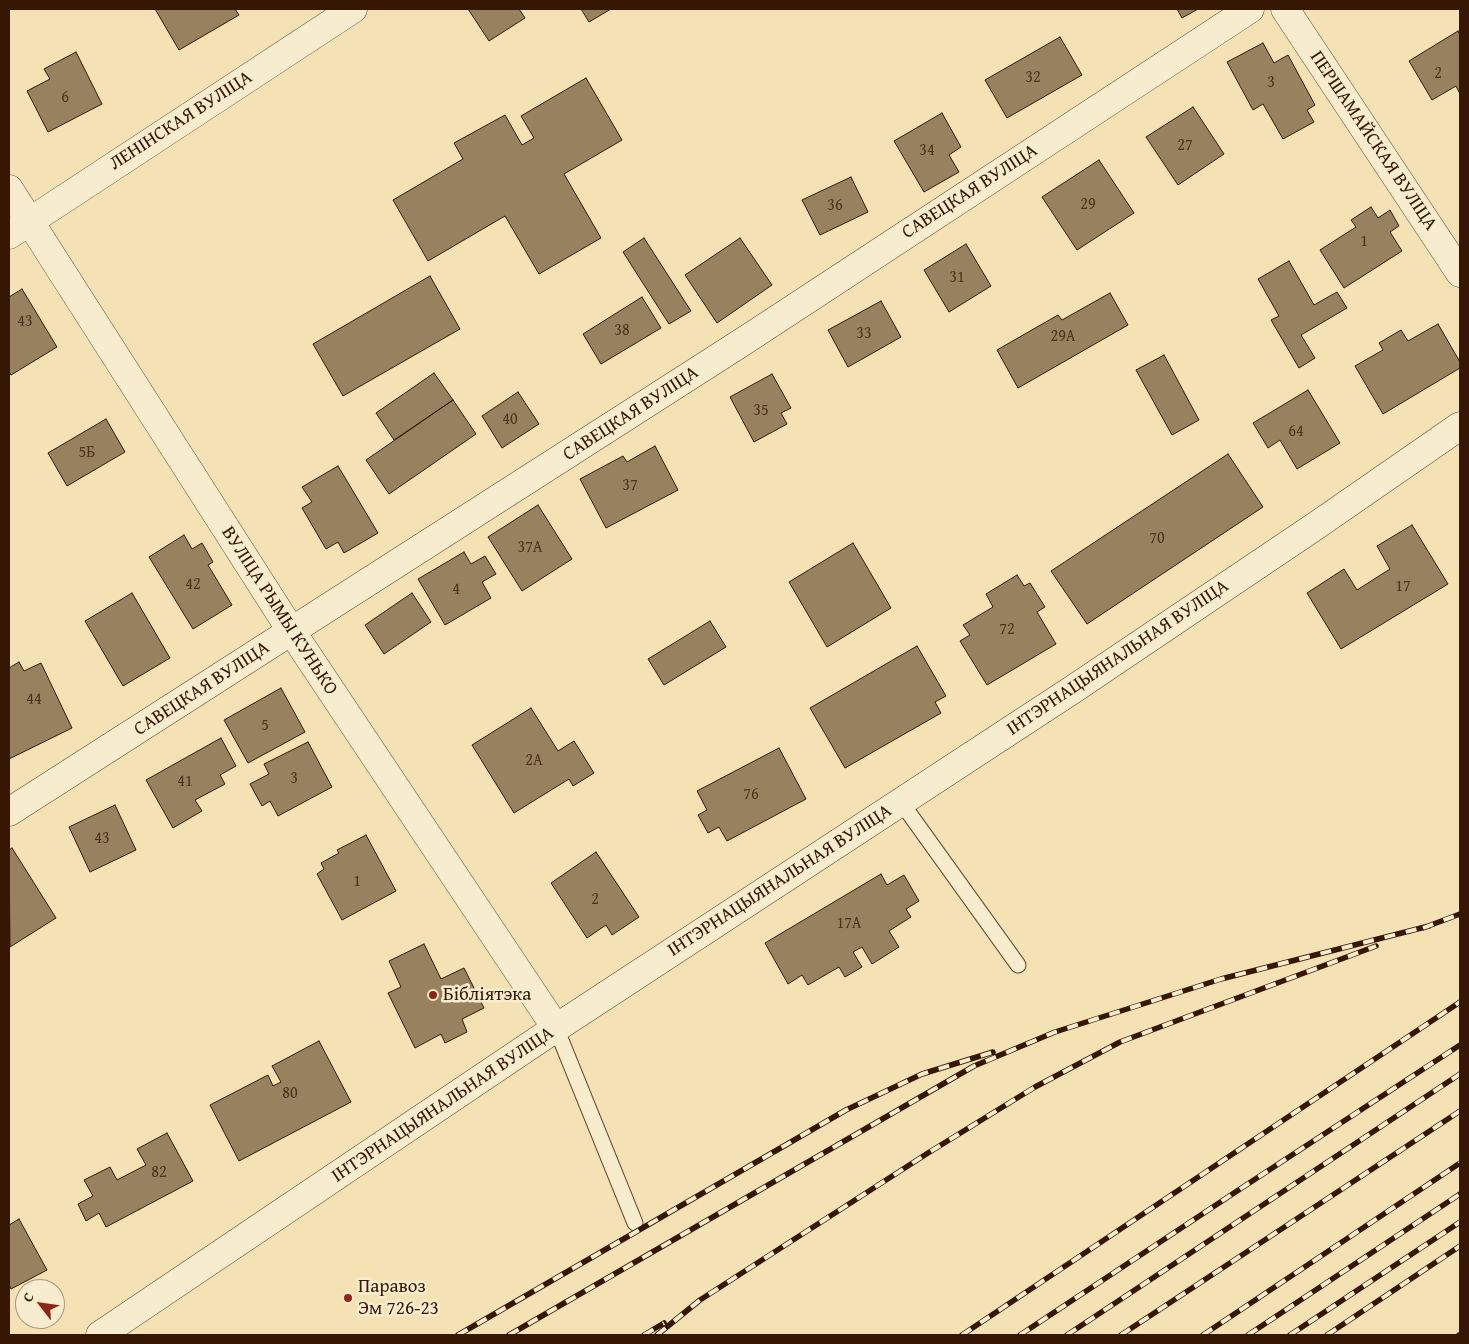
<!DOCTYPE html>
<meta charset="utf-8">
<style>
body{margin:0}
#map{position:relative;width:1469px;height:1344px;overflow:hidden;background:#f4e2b4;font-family:"Gentium Book Plus",serif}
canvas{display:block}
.frame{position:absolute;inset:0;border:10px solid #351703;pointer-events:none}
.north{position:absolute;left:15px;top:1279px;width:50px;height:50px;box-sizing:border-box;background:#f8ecce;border:1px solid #aa977d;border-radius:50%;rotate:300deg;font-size:14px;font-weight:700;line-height:20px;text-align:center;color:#351703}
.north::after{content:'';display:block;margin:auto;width:18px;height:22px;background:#8f2418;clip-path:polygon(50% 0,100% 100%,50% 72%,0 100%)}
</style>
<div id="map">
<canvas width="1469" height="1344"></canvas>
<div class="frame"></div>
<div class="north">С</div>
</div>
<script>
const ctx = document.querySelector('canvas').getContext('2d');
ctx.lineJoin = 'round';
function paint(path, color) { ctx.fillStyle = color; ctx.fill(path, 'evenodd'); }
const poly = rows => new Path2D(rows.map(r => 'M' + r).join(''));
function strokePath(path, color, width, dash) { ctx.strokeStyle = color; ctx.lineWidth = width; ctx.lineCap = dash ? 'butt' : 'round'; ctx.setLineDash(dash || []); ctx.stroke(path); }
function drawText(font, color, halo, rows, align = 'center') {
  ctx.font = font + ' "Gentium Book Plus",serif'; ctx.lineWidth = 5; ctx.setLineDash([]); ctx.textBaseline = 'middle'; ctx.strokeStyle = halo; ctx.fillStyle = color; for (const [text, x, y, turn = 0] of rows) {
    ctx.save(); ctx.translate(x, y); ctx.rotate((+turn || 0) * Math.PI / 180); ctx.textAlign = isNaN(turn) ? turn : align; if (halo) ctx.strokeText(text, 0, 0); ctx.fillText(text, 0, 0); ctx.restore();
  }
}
const building = poly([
 [155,9,235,9,239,15,179,50,155,9],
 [468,9,519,9,525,18,489,41,468,9],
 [581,9,611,9,589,22,581,9],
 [1177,9,1198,9,1182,18,1177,9],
 [1458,31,1460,35,1460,94,1456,86,1432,100,1409,61,1458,31],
 [1060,37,1082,75,1007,118,985,80,1060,37],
 [1263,43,1274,63,1288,55,1315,105,1307,110,1314,122,1283,139,1263,104,1253,110,1227,62,1263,43],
 [76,52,102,104,48,132,27,91,50,79,44,69,76,52],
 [586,78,622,140,564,174,601,238,539,274,505,216,428,261,393,200,463,159,454,143,505,115,522,145,534,138,521,116,586,78],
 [1193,107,1224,154,1178,185,1146,137,1193,107],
 [942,113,961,147,949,155,959,172,924,192,894,141,942,113],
 [1099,160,1134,213,1077,250,1042,197,1099,160],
 [851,177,868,212,820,235,802,200,851,177],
 [1371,207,1378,218,1390,210,1399,226,1390,232,1402,251,1344,288,1320,250,1356,227,1351,220,1371,207],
 [644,238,691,311,669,324,623,252,644,238],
 [740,238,772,285,717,323,685,275,740,238],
 [966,244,991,286,949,312,924,270,966,244],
 [1289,261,1314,305,1337,292,1347,308,1301,335,1315,358,1299,368,1271,320,1279,316,1258,279,1289,261],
 [430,276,460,329,343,396,313,344,430,276],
 [22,289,57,347,11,375,9,372,9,297,22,289],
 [1110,293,1128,325,1018,388,997,350,1058,315,1062,320,1110,293],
 [642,297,661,328,601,364,583,334,642,297],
 [881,301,901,337,848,367,828,330,881,301],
 [1438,324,1460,362,1460,368,1383,414,1355,366,1383,350,1379,343,1401,330,1408,341,1438,324],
 [1164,355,1199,420,1172,435,1136,370,1164,355],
 [434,373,453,400,394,440,376,413,434,373],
 [772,374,791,408,781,413,787,424,754,442,730,397,772,374],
 [1308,390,1340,443,1297,469,1280,440,1268,448,1253,423,1308,390],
 [518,392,539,424,502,448,482,416,518,392],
 [453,400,476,434,389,494,366,460,453,400],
 [106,419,125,452,67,486,48,453,106,419],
 [655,446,678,490,606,528,580,479,623,456,627,462,655,446],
 [1228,454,1263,507,1087,624,1051,571,1228,454],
 [338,466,378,533,344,553,338,542,326,549,302,508,312,502,302,487,338,466],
 [538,505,572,559,522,591,488,537,538,505],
 [1412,525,1448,584,1341,649,1307,593,1344,569,1357,590,1390,569,1377,546,1412,525],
 [184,535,192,549,202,543,213,562,208,565,232,605,193,629,149,557,184,535],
 [853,543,891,608,827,647,789,582,853,543],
 [464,552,471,564,485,556,496,574,482,582,491,598,445,625,418,579,464,552],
 [1017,575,1024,586,1030,583,1045,607,1037,612,1056,644,987,685,960,641,970,635,963,625,993,607,986,594,1017,575],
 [132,593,170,658,123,686,85,621,132,593],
 [412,593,431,622,384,654,365,625,412,593],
 [710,621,726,647,664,685,648,659,710,621],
 [917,646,946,696,935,702,941,713,845,768,810,708,917,646],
 [19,662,24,671,41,663,72,728,9,759,9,668,19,662],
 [281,688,305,732,248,763,224,720,281,688],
 [531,708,558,751,574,741,594,773,573,786,569,779,514,813,472,745,531,708],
 [221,738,236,766,220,775,225,784,195,800,202,811,173,828,146,780,221,738],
 [308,742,332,787,278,816,270,801,262,806,250,784,269,774,264,764,308,742],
 [779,748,806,799,727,841,719,827,708,833,698,815,707,810,697,791,779,748],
 [115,805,136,850,90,872,69,827,115,805],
 [366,835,396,891,342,920,317,874,324,869,321,863,339,853,337,850,366,835],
 [12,848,56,918,10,947,9,850,12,848],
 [596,852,639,917,612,935,606,925,587,938,551,883,596,852],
 [881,874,887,885,904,875,919,901,906,909,911,917,889,931,899,947,872,964,862,947,853,952,862,967,845,977,839,967,808,985,802,975,788,984,765,943,881,874],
 [424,944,441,979,464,968,484,1008,462,1019,467,1032,445,1043,441,1034,415,1048,388,993,401,987,389,961,424,944],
 [319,1041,351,1102,239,1161,210,1105,268,1075,273,1086,281,1082,272,1066,319,1041],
 [167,1133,193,1181,106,1227,99,1213,86,1221,78,1204,93,1196,84,1180,110,1167,117,1180,146,1165,137,1149,167,1133],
 [19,1219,47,1270,11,1289,9,1285,9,1225,19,1219]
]);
paint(building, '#98815f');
strokePath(building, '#351703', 1);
const service = poly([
 [901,802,1018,965],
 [556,1028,635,1223]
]);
const minor = poly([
 [1285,9,1460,273],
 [9,812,744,341,1250,9]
]);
const tertiary = poly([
 [9,189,292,632,556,1028],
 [9,235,353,9],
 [100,1335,556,1028,1072,690,1317,525,1460,426]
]);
strokePath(service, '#654a2f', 17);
strokePath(minor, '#654a2f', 29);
strokePath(tertiary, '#654a2f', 29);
strokePath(service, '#f8ecce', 15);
strokePath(minor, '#f8ecce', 28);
strokePath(tertiary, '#f8ecce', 28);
const rail = poly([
 [1423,928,1460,914],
 [458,1335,846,1110,922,1074,993,1052],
 [509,1335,974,1066,1055,1032,1221,979,1429,926],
 [644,1335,664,1323],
 [657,1335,700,1300,928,1153,1035,1087,1120,1042,1376,946],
 [962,1335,1460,1002],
 [1020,1335,1234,1193,1460,1045],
 [1067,1335,1460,1074],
 [1121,1335,1460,1111],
 [1203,1335,1460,1163],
 [1248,1335,1460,1194],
 [1290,1335,1460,1222],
 [1327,1335,1460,1246],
 [1459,1335,1460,1335]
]);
strokePath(rail, '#351703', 5.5);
strokePath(rail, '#f8ecce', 4, [11]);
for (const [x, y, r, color] of [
 [433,995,5,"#8f2418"],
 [348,1298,5,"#8f2418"]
]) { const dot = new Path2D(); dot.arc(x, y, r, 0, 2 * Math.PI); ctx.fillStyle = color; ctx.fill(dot); strokePath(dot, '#f8ecce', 2); }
drawText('16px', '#4e321a', null, [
 ["2",1438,74],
 ["32",1033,78],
 ["3",1271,83],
 ["6",65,98],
 ["27",1185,146],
 ["34",927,151],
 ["29",1088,205],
 ["36",835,206],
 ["1",1364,242],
 ["31",957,278],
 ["43",25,322],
 ["38",622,331],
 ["33",864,334],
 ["29А",1063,337],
 ["35",761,411],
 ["40",510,420],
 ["64",1296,432],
 ["5Б",87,453],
 ["37",630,486],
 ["70",1157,539],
 ["37А",530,548],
 ["42",193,585],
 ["17",1403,587],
 ["4",456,590],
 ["72",1007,630],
 ["44",34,700],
 ["5",265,726],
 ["2А",534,761],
 ["3",294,779],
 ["41",185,782],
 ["76",751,795],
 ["43",102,839],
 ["1",357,882],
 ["2",595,900],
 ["17А",849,924],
 ["80",290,1094],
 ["82",159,1173]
]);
drawText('19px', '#351703', '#f8ecce', [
 ["ЛЕНІНСКАЯ ВУЛІЦА",181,121,-33],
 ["ПЕРШАМАЙСКАЯ ВУЛІЦА",1373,141,56],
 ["САВЕЦКАЯ ВУЛІЦА",970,192,-33],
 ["САВЕЦКАЯ ВУЛІЦА",631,414,-33],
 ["ВУЛІЦА РЫМЫ КУНЬКО",279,611,57],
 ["ІНТЭРНАЦЫЯНАЛЬНАЯ ВУЛІЦА",1118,658,-34],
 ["САВЕЦКАЯ ВУЛІЦА",202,689,-33],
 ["ІНТЭРНАЦЫЯНАЛЬНАЯ ВУЛІЦА",780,881,-33],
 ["ІНТЭРНАЦЫЯНАЛЬНАЯ ВУЛІЦА",443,1105,-34]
]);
drawText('19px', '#351703', '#f8ecce', [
 ["Бібліятэка",443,995],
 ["Паравоз",358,1287],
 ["Эм 726-23",358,1309]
], 'left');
</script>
